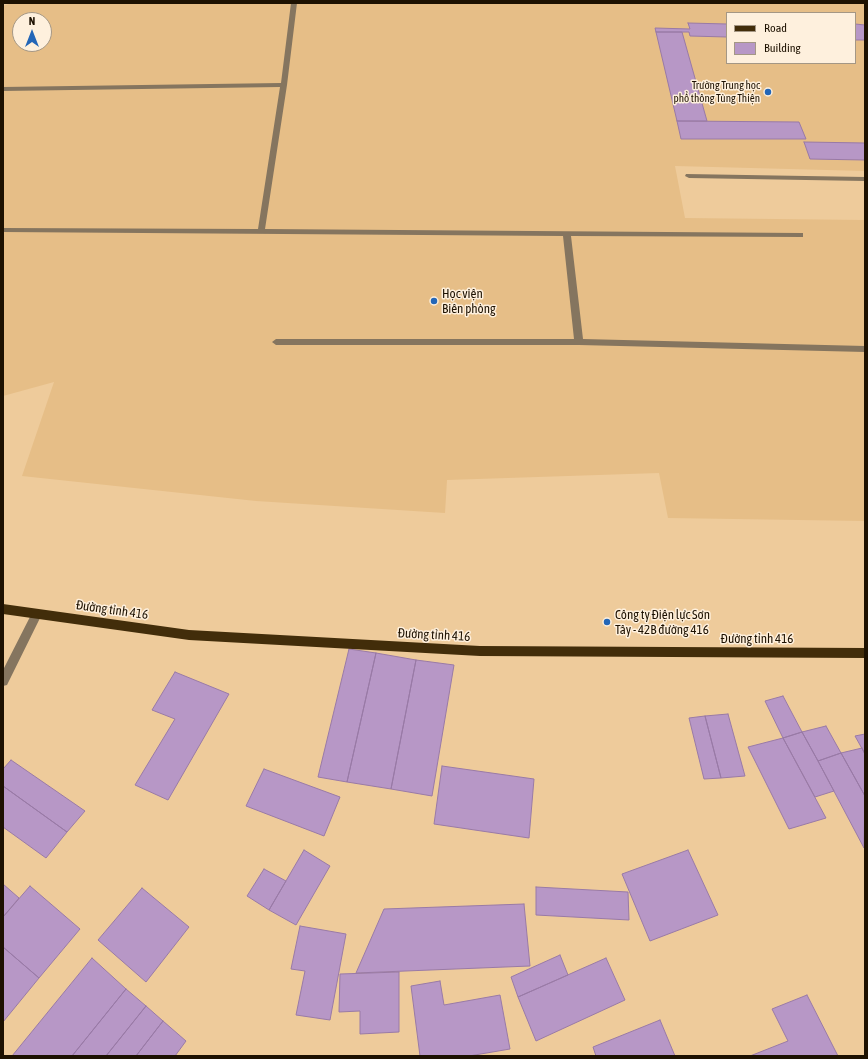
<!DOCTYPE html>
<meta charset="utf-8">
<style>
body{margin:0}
#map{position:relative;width:868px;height:1059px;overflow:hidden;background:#eecb9b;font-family:"Asap Condensed",sans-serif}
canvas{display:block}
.frame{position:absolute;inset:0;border:4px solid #1d1101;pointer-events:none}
.legend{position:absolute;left:726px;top:12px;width:130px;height:52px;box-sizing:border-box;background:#fef0dd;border:1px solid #a49785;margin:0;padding:5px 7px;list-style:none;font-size:12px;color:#1d1101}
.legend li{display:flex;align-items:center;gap:8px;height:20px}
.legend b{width:20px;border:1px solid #a49785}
.north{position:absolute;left:12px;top:12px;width:40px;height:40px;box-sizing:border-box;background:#fef0dd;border:1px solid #a49785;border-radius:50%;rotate:0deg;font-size:11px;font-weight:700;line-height:16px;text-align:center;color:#1d1101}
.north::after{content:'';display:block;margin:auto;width:14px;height:18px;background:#2366b7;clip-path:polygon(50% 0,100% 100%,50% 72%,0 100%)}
</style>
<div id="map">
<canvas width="868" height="1059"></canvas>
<div class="frame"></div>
<ul class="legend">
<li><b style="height:5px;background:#422d0a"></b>Road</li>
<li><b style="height:11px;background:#b797c6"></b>Building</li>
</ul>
<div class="north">N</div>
</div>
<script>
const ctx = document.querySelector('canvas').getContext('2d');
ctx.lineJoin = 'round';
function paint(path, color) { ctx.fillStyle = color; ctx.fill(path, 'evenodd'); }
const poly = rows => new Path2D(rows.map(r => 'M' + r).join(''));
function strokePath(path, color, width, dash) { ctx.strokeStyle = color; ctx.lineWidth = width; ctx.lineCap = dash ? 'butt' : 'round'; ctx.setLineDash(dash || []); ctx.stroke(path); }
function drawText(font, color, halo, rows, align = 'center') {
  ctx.font = font + ' "Asap Condensed",sans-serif'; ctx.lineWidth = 3; ctx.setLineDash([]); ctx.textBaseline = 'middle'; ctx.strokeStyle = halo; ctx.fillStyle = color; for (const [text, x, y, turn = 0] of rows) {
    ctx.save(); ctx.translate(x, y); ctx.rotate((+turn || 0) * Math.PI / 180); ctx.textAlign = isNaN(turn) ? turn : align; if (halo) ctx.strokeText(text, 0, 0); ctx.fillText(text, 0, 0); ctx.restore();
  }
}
paint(poly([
 [12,3,865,3,865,171,675,166,685,218,865,220,865,521,668,518,659,473,447,480,445,513,256,501,22,476,54,382,3,396,3,6],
 [727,13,855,13,855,63,727,63],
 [20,20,44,20,44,44,20,44]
]), '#e6be87');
const building = poly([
 [688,23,727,24,727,37,690,36,689,32,656,32,655,28,690,29,688,23],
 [855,24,865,25,865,40,855,40,855,24],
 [656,32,682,32,707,121,677,121,656,32],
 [677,121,799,122,806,139,681,139,677,121],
 [804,142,865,143,865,160,810,159,804,142],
 [349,649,376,653,347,782,318,777,349,649],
 [376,653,416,660,391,789,347,782,376,653],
 [416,660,454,665,432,796,391,789,416,660],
 [175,672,229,694,168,800,135,785,175,719,152,710,175,672],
 [783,696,802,732,783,738,765,701,783,696],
 [728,714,745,776,721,778,705,716,728,714],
 [705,716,721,778,704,779,689,718,705,716],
 [826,726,841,753,818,761,802,732,826,726],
 [802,732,818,761,834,791,815,797,783,738,802,732],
 [865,734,865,754,855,736,865,734],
 [783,738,826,818,789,829,748,747,783,738],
 [862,748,865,754,865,796,841,753,862,748],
 [841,753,865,796,864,848,818,761,841,753],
 [11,760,85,811,67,832,3,786,3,769,11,760],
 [442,766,534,779,529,838,434,824,442,766],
 [264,769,340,797,324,836,246,806,264,769],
 [3,786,67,832,46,858,3,827,3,786],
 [304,850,330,866,296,925,269,910,304,850],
 [688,850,718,915,650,941,622,874,688,850],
 [264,869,286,881,269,910,247,896,264,869],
 [3,884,19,898,3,917,3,884],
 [30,886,80,929,39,978,3,947,3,917,30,886],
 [536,887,628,892,629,920,536,915,536,887],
 [142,888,189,927,146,982,98,940,142,888],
 [524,904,530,966,356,973,384,909,524,904],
 [300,926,346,934,330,1020,296,1015,305,971,291,969,300,926],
 [3,947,39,978,3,1022,3,947],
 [560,955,568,975,518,997,511,977,560,955],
 [92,958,126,989,72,1056,12,1056,92,958],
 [606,958,625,1000,536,1041,518,997,606,958],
 [399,972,399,1032,360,1034,360,1011,339,1012,340,974,399,972],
 [440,981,444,1005,500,995,510,1049,469,1056,420,1056,411,986,440,981],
 [126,989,146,1006,106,1056,72,1056,126,989],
 [807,995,838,1056,750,1056,788,1041,772,1009,807,995],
 [146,1006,163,1021,136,1056,106,1056,146,1006],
 [660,1020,675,1056,596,1056,593,1047,660,1020],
 [163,1021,186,1041,175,1056,136,1056,163,1021]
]);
paint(building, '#b797c6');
strokePath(building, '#997aa6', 1);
paint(poly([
 [291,3,297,3,287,85,265,229,800,233,803,233,803,237,571,236,583,339,865,346,865,352,579,345,276,345,272,342,276,339,574,339,563,236,3,232,3,228,258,229,280,87,3,91,3,87,281,83,291,3],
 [686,174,865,177,865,181,689,178,685,176,686,174],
 [37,609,41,611,42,614,7,685,3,686,3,670,33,611,37,609]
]), '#85755f');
paint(poly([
 [3,604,189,630,480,646,865,648,865,658,480,656,189,640,3,614,3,604]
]), '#422d0a');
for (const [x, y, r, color] of [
 [768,92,4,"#2366b7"],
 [434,301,4,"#2366b7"],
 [607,622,4,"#2366b7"]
]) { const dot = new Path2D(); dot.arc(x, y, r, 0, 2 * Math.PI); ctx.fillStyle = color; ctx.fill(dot); strokePath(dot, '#fef0dd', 1.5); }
drawText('11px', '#1d1101', '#fef0dd', [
 ["Trường Trung học",760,86],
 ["phổ thông Tùng Thiện",760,99]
], 'right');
drawText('13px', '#1d1101', '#fef0dd', [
 ["Học viện",442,294],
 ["Biên phòng",442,309],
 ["Công ty Điện lực Sơn",615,615],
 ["Tây - 42B đường 416",615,630]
], 'left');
drawText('13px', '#1d1101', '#fef0dd', [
 ["Đường tỉnh 416",112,610,8],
 ["Đường tỉnh 416",434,635,3],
 ["Đường tỉnh 416",757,639]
]);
</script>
